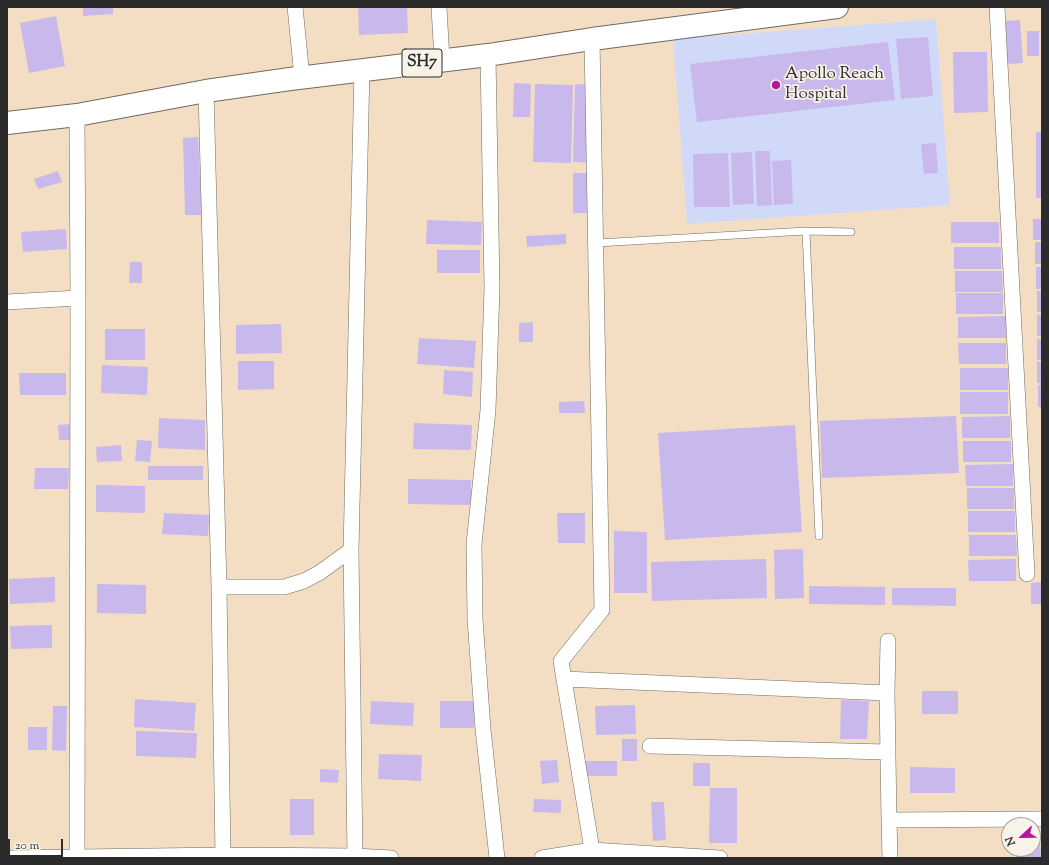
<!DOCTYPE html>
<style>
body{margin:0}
#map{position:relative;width:1049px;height:865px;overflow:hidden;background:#f4dec3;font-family:"Sorts Mill Goudy",serif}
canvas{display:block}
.frame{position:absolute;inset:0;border:8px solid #2b2b2b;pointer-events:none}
.north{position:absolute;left:1001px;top:817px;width:40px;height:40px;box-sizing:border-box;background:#f7f3e8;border:1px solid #a5a39c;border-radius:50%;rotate:248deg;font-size:11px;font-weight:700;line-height:16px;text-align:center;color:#2b2b2b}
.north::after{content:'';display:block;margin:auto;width:14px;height:18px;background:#b5179e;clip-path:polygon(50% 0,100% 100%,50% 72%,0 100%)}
.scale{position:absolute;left:8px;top:839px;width:55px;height:18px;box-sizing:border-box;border:2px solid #2b2b2b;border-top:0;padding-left:5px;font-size:12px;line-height:14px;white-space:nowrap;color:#2b2b2b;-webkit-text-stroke:3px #f7f3e8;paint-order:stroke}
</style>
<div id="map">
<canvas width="1049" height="865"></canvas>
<div class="frame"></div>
<div class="north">N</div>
<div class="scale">20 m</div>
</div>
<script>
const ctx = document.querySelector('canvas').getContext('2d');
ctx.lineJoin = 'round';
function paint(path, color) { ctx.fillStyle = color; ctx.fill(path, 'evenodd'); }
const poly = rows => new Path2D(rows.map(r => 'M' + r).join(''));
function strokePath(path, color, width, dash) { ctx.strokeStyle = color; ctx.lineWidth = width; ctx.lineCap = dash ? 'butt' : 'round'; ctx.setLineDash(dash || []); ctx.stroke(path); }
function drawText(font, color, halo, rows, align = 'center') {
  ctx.font = font + ' "Sorts Mill Goudy",serif'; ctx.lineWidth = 3.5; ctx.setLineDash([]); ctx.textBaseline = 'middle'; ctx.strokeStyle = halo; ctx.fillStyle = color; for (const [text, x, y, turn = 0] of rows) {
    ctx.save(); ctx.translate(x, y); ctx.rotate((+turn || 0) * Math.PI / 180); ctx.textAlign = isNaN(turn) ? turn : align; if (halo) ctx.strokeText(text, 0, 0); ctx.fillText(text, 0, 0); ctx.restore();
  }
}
paint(poly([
 [936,19,950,205,687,224,673,39]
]), '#d1d9f9');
paint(poly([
 [83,7,113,7,113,14,83,16],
 [358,7,407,7,408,33,359,35],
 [56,16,65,66,29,73,20,23],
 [1020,20,1023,63,1007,64,1005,21],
 [1027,31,1039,31,1039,56,1027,56],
 [928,37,933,96,901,99,896,39],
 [888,42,895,100,697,122,690,64],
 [953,52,987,52,988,112,954,113],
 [514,83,531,84,530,117,513,117],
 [535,84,573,85,571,163,533,162],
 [575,84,594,85,592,163,573,162],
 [1036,132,1042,132,1042,198,1036,198],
 [198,137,202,215,185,215,183,138],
 [936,143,938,173,924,174,921,144],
 [755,151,770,151,772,205,757,206],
 [752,152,754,204,733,205,731,153],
 [728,153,730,207,694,207,693,154],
 [791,160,793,204,774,205,772,161],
 [58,171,62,182,38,189,34,179],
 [573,173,593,173,593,213,573,213],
 [1033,219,1042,219,1042,240,1033,240],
 [427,220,482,222,481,245,426,244],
 [951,222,999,222,999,243,951,243],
 [66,229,67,249,23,252,21,232],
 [566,234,566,244,527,247,526,236],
 [1035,242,1042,242,1042,264,1035,264],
 [954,247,1001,247,1001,269,954,269],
 [437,250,480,250,480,273,437,273],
 [130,262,142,262,142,283,129,283],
 [1036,267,1042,267,1042,289,1036,289],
 [955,271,1002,271,1003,292,955,292],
 [1037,291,1042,291,1042,312,1037,312],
 [956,293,1003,293,1003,314,956,314],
 [1037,315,1042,315,1042,336,1037,336],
 [1006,316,1006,338,958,338,958,317],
 [533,322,533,342,519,342,519,323],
 [281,324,282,353,236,354,236,325],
 [105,329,145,329,145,360,105,360],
 [419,338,476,341,474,368,417,364],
 [1037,339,1042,339,1042,360,1037,360],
 [958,343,1006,343,1006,364,959,364],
 [238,361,274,361,274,389,238,390],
 [1037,362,1042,362,1042,383,1037,383],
 [102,365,148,367,147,395,101,393],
 [960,368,1008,368,1008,390,960,390],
 [444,370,473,372,472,397,443,394],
 [19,373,66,373,66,395,20,395],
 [1038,385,1042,385,1042,407,1038,407],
 [960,392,1008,392,1008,414,960,414],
 [584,401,585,413,559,413,559,402],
 [956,416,959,473,822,478,820,421],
 [1010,416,1010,438,962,438,962,417],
 [159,418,205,420,205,450,158,448],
 [414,423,472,425,471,450,413,449],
 [71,424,71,440,59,440,58,425],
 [795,425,802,532,665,540,658,433],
 [137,440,152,441,150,462,135,461],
 [963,441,1011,441,1011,462,963,462],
 [121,445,122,461,97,462,96,447],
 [1013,464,1013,486,966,486,965,465],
 [148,466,203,466,203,480,148,480],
 [35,468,69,468,68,489,34,489],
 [408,479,471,480,471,505,408,504],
 [96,485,145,486,145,513,96,512],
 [967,488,1014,488,1014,509,967,509],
 [968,511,1015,511,1015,532,968,532],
 [164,513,209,515,208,536,162,534],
 [557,513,585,513,585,543,558,543],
 [614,531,647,532,647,593,614,593],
 [969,535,1016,535,1017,556,969,556],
 [803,549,804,598,775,599,774,550],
 [766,559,767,598,652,601,651,562],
 [1016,559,1016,581,969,581,968,560],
 [55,577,55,602,10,604,9,579],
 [1042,582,1042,604,1031,604,1031,583],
 [97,584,146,585,146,614,97,613],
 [809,586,885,587,885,605,809,604],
 [892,588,956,588,956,606,892,605],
 [52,625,52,648,11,649,10,626],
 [922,691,958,691,958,714,922,714],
 [135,699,196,703,194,731,134,727],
 [841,700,869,701,867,739,840,739],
 [371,701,414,703,413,726,370,724],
 [440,701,474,701,474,728,440,728],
 [635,705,636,734,596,735,595,706],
 [53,706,67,706,66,751,52,750],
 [28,727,47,727,47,750,28,750],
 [136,731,197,733,196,758,136,756],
 [622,739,637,739,637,761,622,761],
 [379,754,422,755,421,781,378,779],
 [557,760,559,782,542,784,540,761],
 [585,761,617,761,617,776,585,776],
 [693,763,710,763,710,786,693,786],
 [910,767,955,768,955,793,910,793],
 [320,769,339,770,338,783,320,782],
 [710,788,737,788,737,843,709,843],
 [290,799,314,799,314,835,290,835],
 [534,799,561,800,561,813,533,812],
 [651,802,664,802,666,840,653,841],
 [1033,838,1040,838,1041,858,1016,858,1016,849,1033,849]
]), '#c9b8ec');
const lane = poly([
 [806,231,819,536],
 [597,243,806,231,851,232]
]);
const street = poly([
 [295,7,302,77],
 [439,7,442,61],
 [997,7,1027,574],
 [488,55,492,288,488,410,474,544,475,619,483,729,497,858],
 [206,91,219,587,223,858],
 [77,115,78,298,77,858],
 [7,302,78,298],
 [219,587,284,587,304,581,319,573,351,550],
 [888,641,887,693,889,820],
 [564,679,887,693],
 [650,746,888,752],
 [7,858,224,855,355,856,391,858],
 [355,858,351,550,362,69],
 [542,858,592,850,720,858],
 [591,858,592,850,561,661,602,610,592,39],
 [890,858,889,820,1042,819]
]);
const primary = poly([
 [7,123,77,115,206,91,290,79,488,55,592,39,837,7]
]);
strokePath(lane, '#716a60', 8);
strokePath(street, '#716a60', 16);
strokePath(primary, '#716a60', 24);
strokePath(lane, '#fff', 7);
strokePath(street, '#fff', 15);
strokePath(primary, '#fff', 22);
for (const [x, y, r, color] of [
 [776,85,5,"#b5179e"]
]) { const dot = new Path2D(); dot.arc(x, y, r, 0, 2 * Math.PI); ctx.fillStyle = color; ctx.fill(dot); strokePath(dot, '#f7f3e8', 1.5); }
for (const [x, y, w] of [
 [422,63,40]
]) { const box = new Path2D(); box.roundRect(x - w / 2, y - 14, w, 28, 3); ctx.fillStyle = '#f7f3e8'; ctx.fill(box); strokePath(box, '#2b2b2b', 1); }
drawText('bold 16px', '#2b2b2b', null, [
 ["SH7",422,63]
]);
drawText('17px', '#2b2b2b', '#f7f3e8', [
 ["Apollo Reach",785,75],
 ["Hospital",785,95]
], 'left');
</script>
